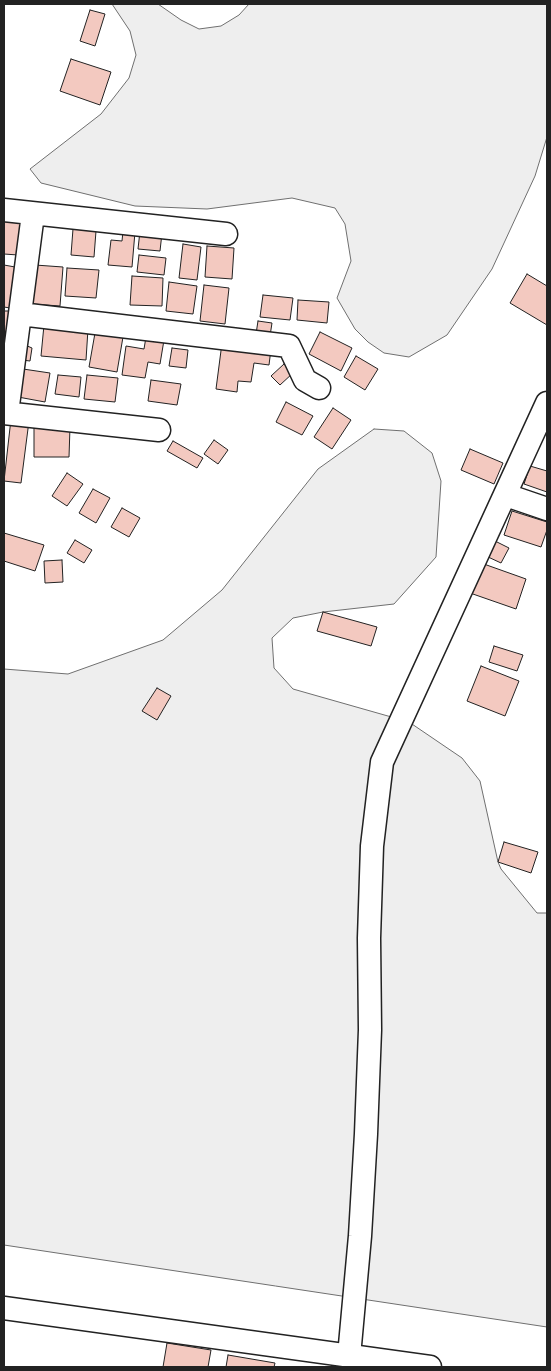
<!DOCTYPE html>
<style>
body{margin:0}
#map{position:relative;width:551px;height:1371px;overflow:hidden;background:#fff;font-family:Poppins,sans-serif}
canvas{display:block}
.frame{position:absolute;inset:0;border:5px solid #222;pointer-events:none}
</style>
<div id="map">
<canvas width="551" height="1371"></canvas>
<div class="frame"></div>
</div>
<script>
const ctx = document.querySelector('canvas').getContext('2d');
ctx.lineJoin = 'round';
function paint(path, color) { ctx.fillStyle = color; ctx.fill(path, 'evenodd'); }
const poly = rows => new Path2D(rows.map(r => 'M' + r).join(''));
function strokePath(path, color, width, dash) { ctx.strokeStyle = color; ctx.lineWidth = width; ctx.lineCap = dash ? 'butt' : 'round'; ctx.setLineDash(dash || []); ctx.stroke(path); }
const green = poly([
 [112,4,158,4,181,20,199,29,221,26,239,15,249,4,547,4,547,137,535,176,492,269,447,335,409,357,384,353,368,342,355,329,337,298,351,261,345,224,335,208,292,198,207,209,135,206,41,183,30,169,101,114,129,78,136,55,130,31,112,4],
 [374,429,404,431,432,453,441,481,436,557,394,604,323,612,293,618,272,638,274,668,293,689,409,722,462,758,480,781,498,862,501,869,537,913,547,913,547,1327,4,1245,4,669,68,674,163,640,222,590,318,469,374,429]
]);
paint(green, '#eee');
strokePath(green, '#6f6f6f', 1);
const building = poly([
 [90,10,105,14,95,46,80,41,90,10],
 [71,59,111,72,100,105,60,91,71,59],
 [4,217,22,219,18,255,4,254,4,217],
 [73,229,96,231,94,257,71,255,73,229],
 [123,231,135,232,132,267,108,265,111,240,122,241,123,231],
 [140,231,162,233,160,251,138,249,140,231],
 [183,244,201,247,197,280,179,278,183,244],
 [207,246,234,248,232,279,205,277,207,246],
 [139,255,166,258,164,275,137,272,139,255],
 [4,265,15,267,10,308,4,307,4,265],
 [35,265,63,267,60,306,32,304,35,265],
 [67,268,99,270,96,298,65,296,67,268],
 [527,274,547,286,547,325,510,303,527,274],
 [132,276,163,278,162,306,130,305,132,276],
 [169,282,197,286,193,314,166,311,169,282],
 [204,285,229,288,225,324,200,321,204,285],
 [263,295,293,298,290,320,260,317,263,295],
 [298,300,329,302,327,323,297,320,298,300],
 [4,311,9,311,5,349,4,349,4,311],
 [258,321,272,323,270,336,256,334,258,321],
 [44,325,88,329,86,360,41,356,44,325],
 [320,332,352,348,341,371,309,354,320,332],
 [95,333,123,337,117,372,89,367,95,333],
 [146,337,164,340,160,364,148,362,145,378,122,375,126,346,144,349,146,337],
 [222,343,271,349,269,365,254,363,251,382,238,381,237,392,216,389,222,343],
 [25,345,32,348,30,361,22,360,25,345],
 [172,348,188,350,186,368,169,366,172,348],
 [356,356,378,369,365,390,344,377,356,356],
 [284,364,293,373,280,385,271,376,284,364],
 [23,369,50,373,45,402,18,397,23,369],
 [58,375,81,377,79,397,55,394,58,375],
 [87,375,118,378,115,402,84,399,87,375],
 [151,380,181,384,177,405,148,401,151,380],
 [286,402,313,416,302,435,276,422,286,402],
 [333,408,351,420,332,449,314,437,333,408],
 [11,419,29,421,21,483,4,481,11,419],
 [34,426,70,427,69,457,34,457,34,426],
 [214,440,228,450,218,464,204,454,214,440],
 [173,441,203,458,197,468,167,451,173,441],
 [470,449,503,463,494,484,461,470,470,449],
 [530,466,547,471,547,492,524,484,530,466],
 [67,473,83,484,67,506,52,496,67,473],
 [93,489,110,498,96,523,79,513,93,489],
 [122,508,140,518,129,537,111,527,122,508],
 [512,511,547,522,547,530,541,547,504,535,512,511],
 [4,533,44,545,35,571,4,561,4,533],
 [75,540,92,550,84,563,67,553,75,540],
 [493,540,509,548,501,563,486,556,493,540],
 [62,560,63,582,45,583,44,561,62,560],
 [481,563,526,579,516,609,470,593,481,563],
 [323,612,377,627,371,646,317,631,323,612],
 [494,646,523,655,517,671,489,662,494,646],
 [481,666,519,681,505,716,467,701,481,666],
 [157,688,171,696,157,720,142,711,157,688],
 [504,842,538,852,531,873,498,862,504,842],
 [167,1343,211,1350,208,1367,163,1367,167,1343],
 [228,1355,275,1363,274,1367,226,1367,228,1355]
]);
paint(building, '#f3c9c0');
strokePath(building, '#222', 1);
const minor = poly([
 [4,210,226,234],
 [20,314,289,346,305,380,319,388],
 [4,413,159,430],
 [7,413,33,214],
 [506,495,547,509],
 [4,1308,430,1367],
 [349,1356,360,1236,366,1134,370,1030,369,938,372,846,382,762,547,403]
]);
strokePath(minor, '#222', 25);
strokePath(minor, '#fff', 22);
</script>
